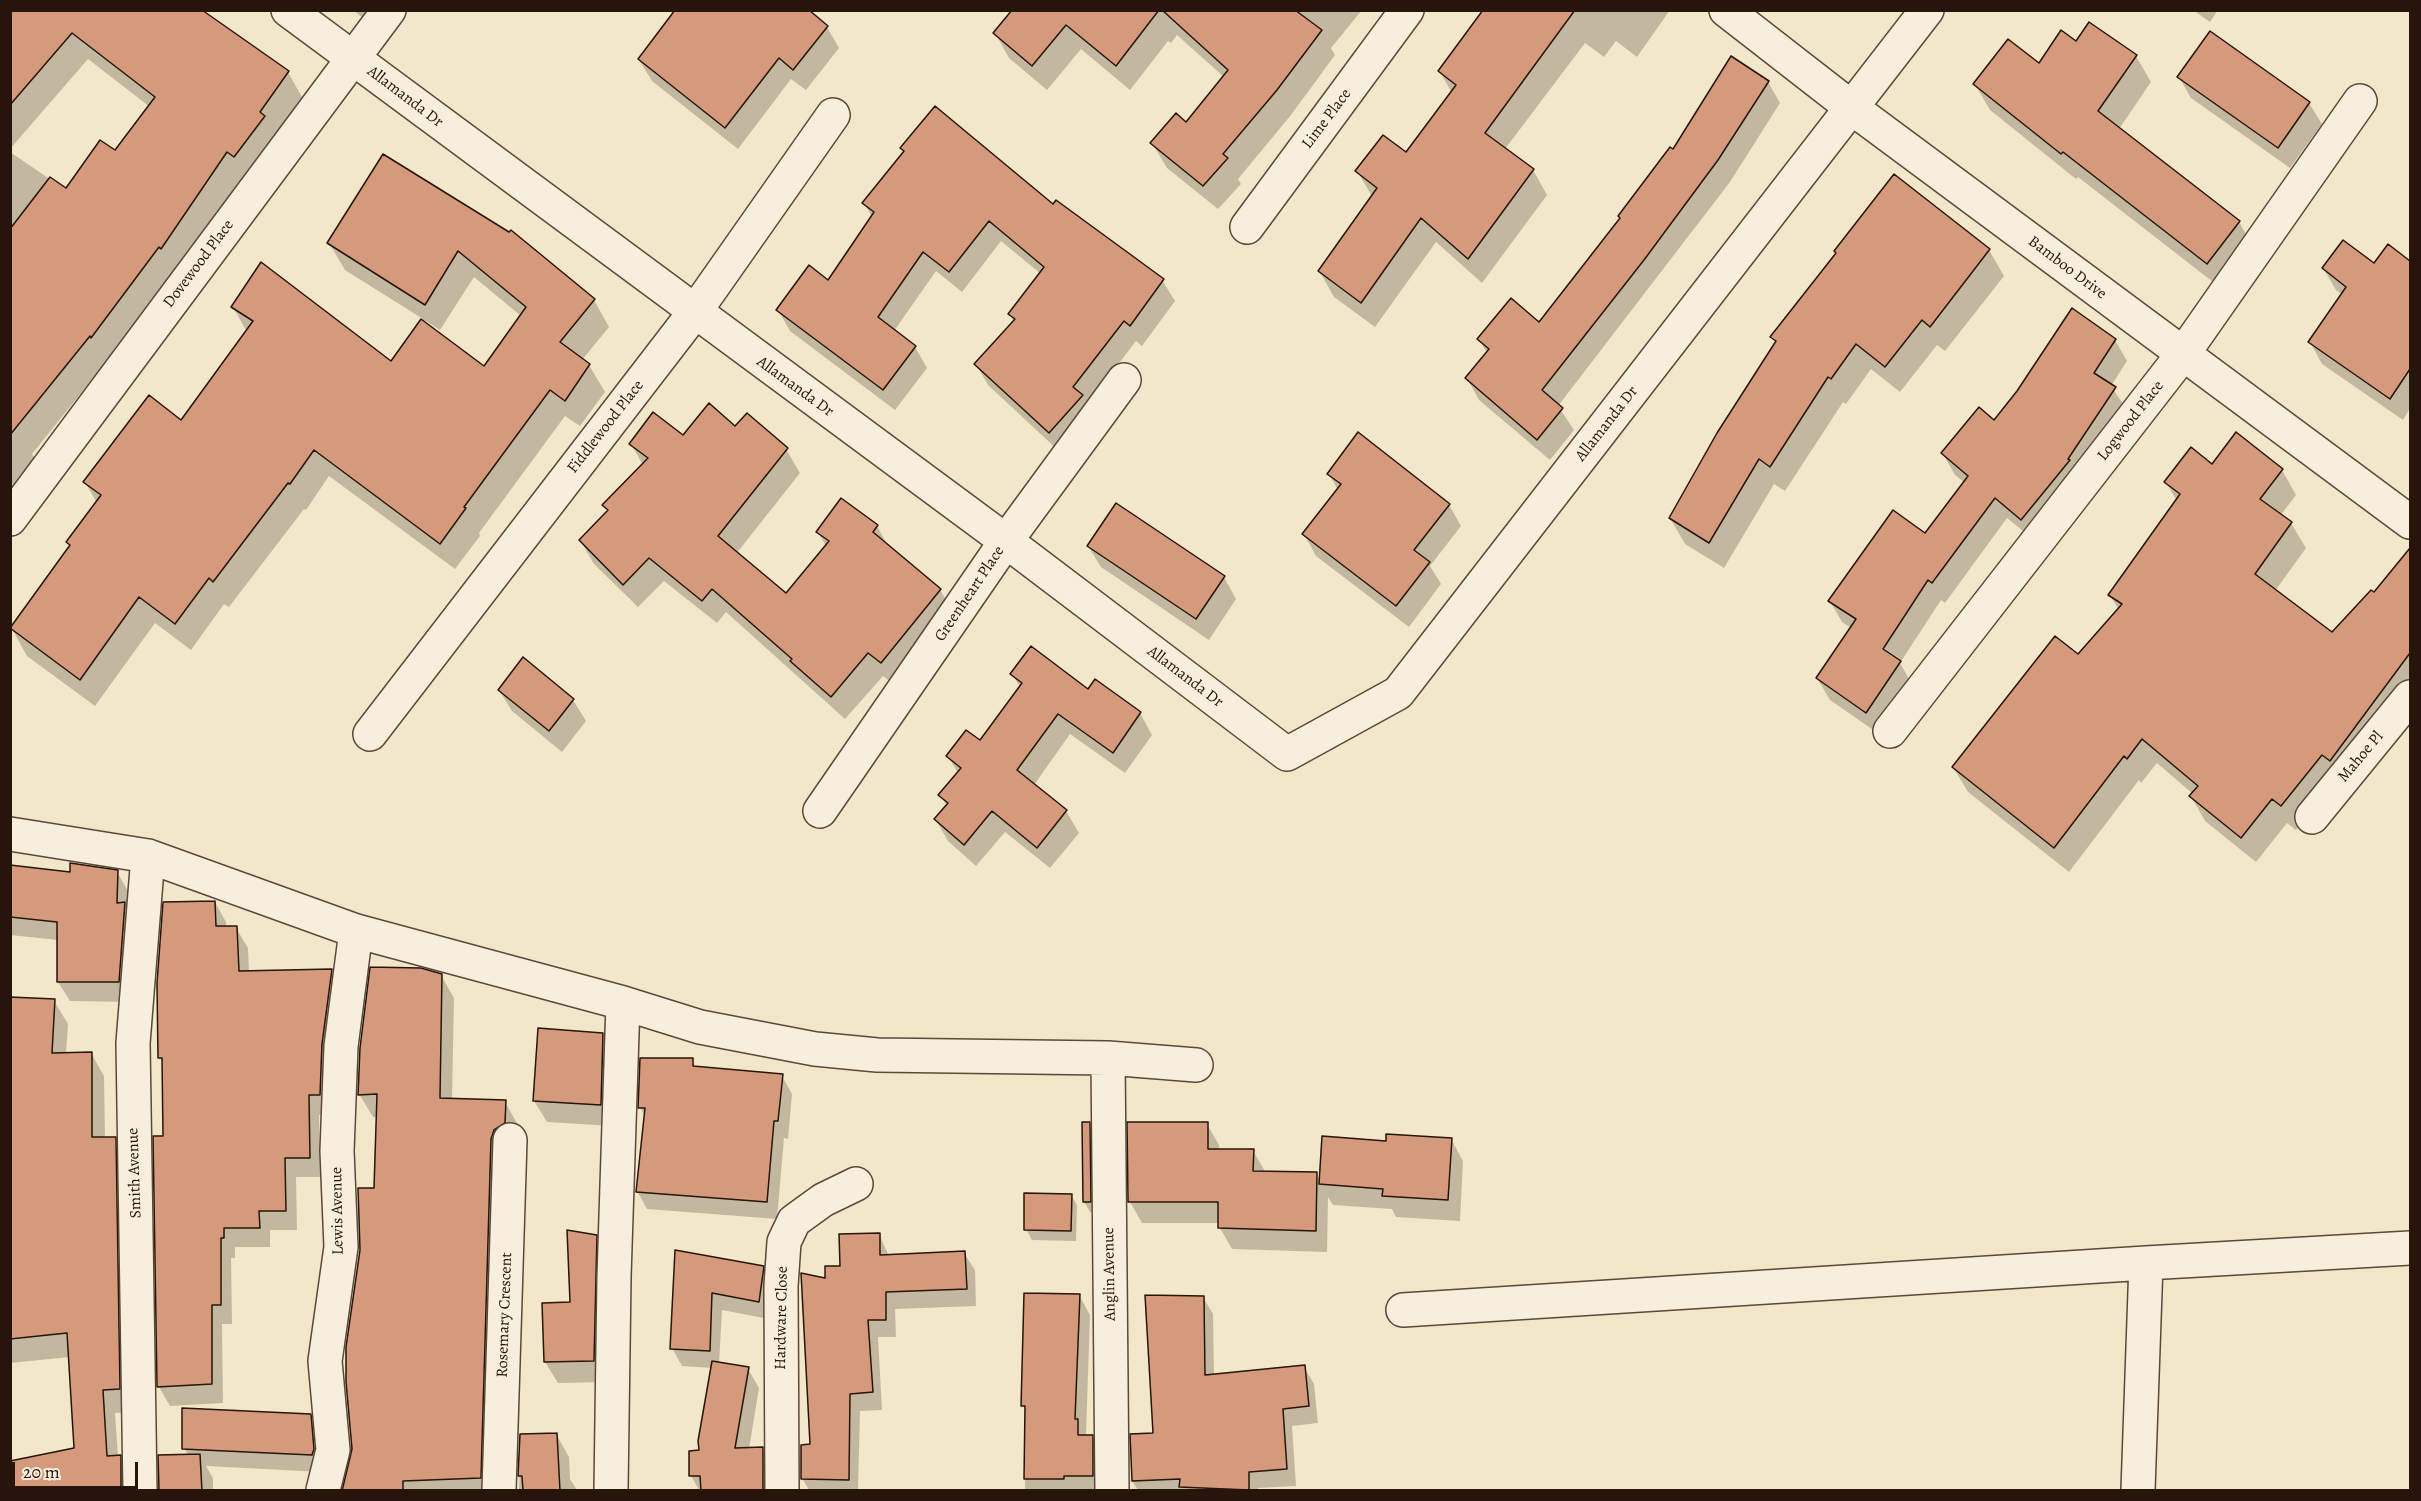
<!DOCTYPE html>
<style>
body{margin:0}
#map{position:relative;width:2421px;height:1501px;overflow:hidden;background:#f3e7c9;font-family:Alegreya,serif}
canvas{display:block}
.frame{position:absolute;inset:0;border:12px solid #27140a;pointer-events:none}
.scale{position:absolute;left:12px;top:1462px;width:126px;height:27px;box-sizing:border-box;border:3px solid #27140a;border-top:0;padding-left:8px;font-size:18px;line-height:21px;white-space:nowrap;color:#27140a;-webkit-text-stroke:4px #f7efdc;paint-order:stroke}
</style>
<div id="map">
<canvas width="2421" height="1501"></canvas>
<div class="frame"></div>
<div class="scale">20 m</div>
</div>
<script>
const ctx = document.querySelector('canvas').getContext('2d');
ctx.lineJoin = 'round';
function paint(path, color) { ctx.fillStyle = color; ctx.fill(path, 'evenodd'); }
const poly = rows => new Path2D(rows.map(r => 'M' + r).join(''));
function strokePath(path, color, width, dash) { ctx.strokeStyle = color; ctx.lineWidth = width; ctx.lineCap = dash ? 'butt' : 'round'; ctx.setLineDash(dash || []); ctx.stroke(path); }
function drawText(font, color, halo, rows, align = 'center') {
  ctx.font = font + ' Alegreya,serif'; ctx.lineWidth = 5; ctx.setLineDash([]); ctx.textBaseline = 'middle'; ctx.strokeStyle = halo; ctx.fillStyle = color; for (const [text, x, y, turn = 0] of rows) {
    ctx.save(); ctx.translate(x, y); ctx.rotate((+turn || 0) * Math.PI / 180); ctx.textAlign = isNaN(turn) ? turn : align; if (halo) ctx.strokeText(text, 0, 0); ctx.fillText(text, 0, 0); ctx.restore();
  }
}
paint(poly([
 [10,10,288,72,303,99,250,183,243,178,177,274,32,454,41,469,10,509,10,152,66,190,115,152,150,107,88,59,10,149],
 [353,10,381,10,370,24],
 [1014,10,1362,10,1331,48,1335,55,1291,115,1238,179,1241,184,1218,209,1167,168,1152,143,1187,124,1224,77,1177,35,1171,43,1168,41,1130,90,1081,49,1047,90,1009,58,995,33],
 [1485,10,1670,10,1637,57,1616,41,1604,57,1585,43,1505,149,1533,170,1547,195,1482,283,1436,242,1375,327,1334,297,1320,272,1372,196,1357,171,1407,155,1452,93,1440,72],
 [2193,10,2218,10,2210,22],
 [827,27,839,48,806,90,791,79,738,149,652,81,639,60],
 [2076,43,2136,56,2151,82,2119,129,2239,222,2254,248,2222,289,2078,177,2076,179,1990,110,1975,84,2039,65],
 [2179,77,2309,103,2322,124,2290,168,2191,98],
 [1768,82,1780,103,1730,182,1558,406,1574,430,1550,460,1479,400,1467,378,1487,353,1479,339,1540,324,1673,151],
 [902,148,1053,206,1162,280,1175,301,1142,346,1136,341,1087,405,1061,453,988,385,976,364,1014,322,1009,314,1041,274,1001,241,962,292,936,271,894,331,915,347,927,368,895,410,790,331,778,310,828,282,872,217,864,203,904,152],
 [511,232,594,300,609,327,582,360,589,365,605,392,580,426,565,416,479,533,480,536,455,569,329,476,306,510,304,509,229,607,224,604,191,650,155,623,95,706,27,656,12,629,70,547,68,542,97,503,85,482,181,422,247,332,233,307,391,363,423,319,345,270,329,243,509,234],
 [474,277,521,316,484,368,423,322,424,320,440,330],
 [2388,246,2410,263,2410,408,2403,420,2322,364,2310,342,2343,295,2336,290,2323,268,2374,265],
 [1989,250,2004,276,1945,351,1937,345,1900,392,1871,369,1846,404,1843,402,1785,491,1774,484,1724,568,1685,544,1670,518,1776,344,1772,337,1837,254],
 [2115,340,2127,361,2111,386,2127,410,2034,540,2007,518,1945,603,1941,600,1900,663,1912,684,1879,734,1830,700,1817,678,1851,628,1842,622,1830,601,1925,535,1965,483,1955,475,1943,454,1994,422],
 [735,428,786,449,800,473,736,554,787,595,826,546,818,532,877,526,889,548,940,590,954,614,895,686,883,676,845,719,726,612,717,623,664,581,638,607,594,564,580,540,608,512,604,506,643,465,631,444],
 [2212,466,2282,470,2296,495,2280,516,2291,523,2306,548,2275,591,2332,634,2374,595,2404,558,2410,563,2410,687,2296,830,2287,823,2256,862,2205,821,2191,796,2193,794,2157,763,2141,783,2139,780,2069,872,1968,792,1953,767,2078,656,2119,610,2110,595,2177,501,2166,482],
 [1329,474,1449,505,1461,526,1430,566,1441,584,1409,627,1316,556,1304,534,1338,490],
 [1088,546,1224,577,1236,599,1209,640,1101,567],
 [1012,674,1088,691,1140,713,1152,735,1125,773,1070,734,1034,785,1066,811,1079,833,1050,868,1005,832,976,866,948,841,936,820,947,806,940,795,958,773,948,756,980,742,1020,687],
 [499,690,573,700,586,721,562,752,512,711],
 [10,867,71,873,117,872,128,891,130,1002,70,1001,58,982,58,940,10,935],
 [215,902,226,922,226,928,236,928,248,948,249,972,331,971,342,990,331,1114,319,1115,320,1177,296,1177,297,1230,270,1230,270,1247,235,1247,235,1258,231,1258,232,1324,222,1324,223,1403,170,1406,159,1387,164,1137,164,1065,160,1058],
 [441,975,454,998,452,1100,505,1102,518,1125,493,1490,343,1490,353,1449,375,1190,378,1117,373,1117,359,1094],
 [10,998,54,1001,68,1024,66,1054,91,1053,104,1076,105,1139,115,1138,128,1161,132,1412,115,1413,118,1457,120,1457,133,1480,133,1490,10,1490,76,1449,70,1357,10,1363],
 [602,1034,615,1056,612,1126,547,1122,534,1101],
 [692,1060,696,1068,782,1076,792,1094,788,1139,784,1138,777,1219,647,1209,637,1191,646,1118,640,1107],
 [1089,1124,1095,1134,1096,1212,1090,1212,1084,1202],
 [1207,1124,1219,1145,1219,1151,1253,1151,1266,1173,1316,1173,1321,1182,1387,1142,1451,1139,1463,1161,1460,1221,1396,1217,1392,1209,1333,1205,1328,1197,1327,1252,1232,1249,1220,1228,1220,1223,1142,1223,1130,1202],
 [1071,1195,1077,1205,1076,1241,1032,1240,1026,1229],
 [879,1234,889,1256,964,1253,975,1270,976,1306,895,1309,896,1337,878,1337,882,1410,860,1411,858,1490,809,1490,802,1478,811,1446,827,1280],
 [596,1237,608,1258,606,1382,558,1383,545,1362,543,1305,572,1304],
 [677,1252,763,1268,773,1285,769,1319,722,1310,719,1364,748,1369,759,1388,749,1449,762,1448,774,1468,774,1490,699,1490,691,1476,700,1452,712,1368,682,1366,672,1348],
 [1079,1295,1090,1315,1086,1435,1092,1436,1103,1455,1103,1490,1025,1490,1026,1411,1023,1405],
 [1203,1297,1213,1314,1214,1376,1304,1367,1314,1384,1318,1423,1292,1426,1296,1486,1258,1488,1258,1490,1138,1490,1132,1481,1154,1435],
 [310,1416,320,1433,322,1472,206,1466,213,1478,213,1490,160,1490,188,1455,184,1448],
 [556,1434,569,1457,570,1479,577,1490,519,1490,521,1435]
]), '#0003');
const building = poly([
 [10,10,202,10,289,71,260,112,265,116,234,157,227,152,161,249,159,247,91,338,90,336,10,435,10,229,50,177,66,188,100,140,115,150,155,97,72,33,10,105,10,10],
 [675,10,809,10,828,26,793,70,779,58,725,128,638,59,675,10],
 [1012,10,1159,10,1116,66,1066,25,1032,66,993,33,1012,10],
 [1162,10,1295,10,1322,30,1277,90,1223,154,1228,158,1203,186,1150,143,1176,113,1186,122,1228,70,1162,10],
 [1483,10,1575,10,1485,133,1534,169,1468,259,1421,218,1361,303,1318,271,1377,188,1355,171,1383,135,1406,152,1456,85,1438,71,1483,10],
 [2089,22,2137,55,2098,111,2240,221,2207,264,2063,152,2061,154,1973,84,2008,39,2039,63,2061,30,2076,41,2089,22],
 [2210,31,2310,102,2278,148,2177,77,2210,31],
 [1731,56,1769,81,1718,160,1644,260,1542,390,1563,408,1537,440,1465,378,1489,349,1477,339,1511,298,1539,322,1620,218,1618,216,1670,147,1673,149,1731,56],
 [935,106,1053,204,1056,200,1164,279,1130,326,1124,321,1073,387,1083,395,1049,433,974,364,1015,319,1008,314,1044,267,989,221,949,272,923,252,878,317,916,346,883,390,776,310,809,265,828,280,874,212,862,203,904,151,900,148,935,106],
 [383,154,509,232,511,230,595,299,560,342,590,364,565,401,550,390,464,507,466,508,440,544,314,450,290,484,288,483,213,582,209,578,175,624,139,597,80,680,10,628,70,545,66,542,101,495,83,482,149,395,181,420,253,321,231,307,261,262,391,361,421,319,484,366,526,307,458,251,425,305,327,243,383,154],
 [1894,174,1990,249,1930,327,1922,320,1885,367,1856,344,1831,379,1828,377,1770,467,1759,459,1709,543,1669,518,1717,433,1776,341,1770,337,1836,253,1834,251,1894,174],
 [2343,240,2374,263,2388,244,2410,261,2410,369,2390,399,2308,342,2346,287,2322,268,2343,240],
 [2072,308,2116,339,2094,373,2116,387,2068,459,2070,460,2021,520,1995,498,1932,583,1928,580,1883,649,1901,661,1866,713,1816,678,1856,619,1828,601,1893,510,1925,533,1968,476,1941,453,1979,407,1994,420,2017,391,2072,308],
 [709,403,735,426,747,413,788,448,718,536,786,593,829,541,816,532,841,498,878,525,873,532,941,589,881,663,868,653,831,697,790,661,792,659,712,589,702,601,649,558,623,585,579,540,608,510,602,505,648,458,629,444,653,412,683,435,709,403],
 [1358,432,1450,504,1414,550,1430,562,1396,606,1302,534,1341,484,1327,474,1358,432],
 [2236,432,2283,469,2260,499,2292,522,2255,574,2332,632,2371,590,2374,592,2410,548,2410,653,2330,761,2322,755,2281,806,2272,799,2241,838,2189,796,2198,786,2142,739,2127,759,2124,756,2054,848,1952,767,2055,636,2078,654,2122,604,2108,595,2180,494,2164,482,2191,447,2212,464,2236,432],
 [1116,503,1225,576,1196,619,1087,546,1116,503],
 [1031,646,1088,689,1095,679,1141,712,1113,753,1058,714,1017,770,1067,810,1037,848,992,811,964,845,934,819,948,803,938,795,961,768,946,756,966,730,980,740,1022,683,1010,674,1031,646],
 [523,657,574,699,549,731,498,690,523,657],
 [70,863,118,870,117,903,125,902,119,982,57,982,57,922,10,917,10,865,70,872,70,863],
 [215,901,216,926,237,926,239,971,332,969,322,1044,320,1095,309,1095,310,1158,285,1158,286,1211,259,1211,260,1228,224,1228,224,1238,221,1238,221,1305,212,1305,212,1384,157,1387,153,1136,163,1136,162,1058,158,1058,157,983,163,902,215,901],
 [370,967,421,968,442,974,440,1098,506,1100,505,1123,494,1130,491,1139,481,1478,403,1481,403,1491,342,1491,352,1449,346,1382,346,1347,360,1250,358,1188,374,1188,377,1094,358,1095,360,1048,370,967],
 [10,997,55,999,52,1053,92,1052,92,1137,116,1137,120,1389,103,1390,107,1456,121,1455,121,1491,10,1491,10,1461,74,1448,67,1333,10,1339,10,997],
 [538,1028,603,1033,601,1105,533,1101,538,1028],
 [640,1058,693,1058,693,1066,783,1074,778,1121,774,1121,767,1202,636,1192,645,1108,638,1108,640,1058],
 [1082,1122,1090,1122,1091,1202,1083,1202,1082,1122],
 [1127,1122,1208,1122,1208,1149,1254,1149,1253,1171,1317,1172,1316,1231,1218,1228,1218,1202,1128,1202,1127,1122],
 [1386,1134,1452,1138,1448,1200,1382,1196,1383,1189,1319,1184,1322,1136,1386,1141,1386,1134],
 [1024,1193,1072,1194,1071,1231,1024,1230,1024,1193],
 [567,1230,597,1235,594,1361,544,1362,542,1303,570,1302,567,1230],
 [880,1233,880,1255,965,1251,967,1289,886,1292,886,1320,868,1320,873,1392,850,1394,849,1480,801,1479,801,1445,810,1444,801,1273,825,1278,825,1266,840,1266,839,1234,880,1233],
 [675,1250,764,1266,759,1302,712,1293,710,1351,670,1349,675,1250],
 [1024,1293,1080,1294,1075,1419,1078,1419,1078,1435,1093,1435,1093,1476,1064,1476,1064,1479,1024,1479,1025,1406,1021,1406,1024,1293],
 [1145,1295,1204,1296,1205,1375,1305,1365,1309,1406,1283,1409,1287,1469,1249,1472,1249,1490,1179,1487,1180,1479,1132,1481,1130,1434,1153,1433,1145,1295],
 [712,1361,749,1367,735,1448,763,1447,763,1491,701,1491,700,1476,689,1476,689,1451,699,1450,698,1441,712,1361],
 [182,1408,311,1414,314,1449,312,1455,182,1449,182,1408],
 [557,1433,560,1491,523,1491,522,1476,518,1476,520,1434,557,1433],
 [200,1454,202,1491,159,1491,158,1455,200,1454]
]);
paint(building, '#d5997b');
strokePath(building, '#27140a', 1.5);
const street = poly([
 [288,10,1006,541,1287,754,1398,693,1927,10],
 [1726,10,1852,108,2410,522],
 [1247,227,1407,10],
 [10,519,389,10],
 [1890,731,2183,354,2360,101],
 [370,734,694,313,833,115],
 [820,811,1006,541,1124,380],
 [2312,817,2410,697],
 [10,834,148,856,356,931,623,1003,700,1027,815,1049,877,1055,1108,1058,1196,1065],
 [1108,1058,1112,1490],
 [1403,1310,2146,1263,2410,1248],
 [140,1490,133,1043,148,856],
 [323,1490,333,1450,325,1361,341,1247,337,1151,341,1046,356,931],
 [499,1490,510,1140],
 [611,1490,614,1277,623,1003],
 [782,1490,781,1286,784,1242,794,1221,823,1200,856,1184],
 [2138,1490,2146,1263]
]);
strokePath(street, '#5a493a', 36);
strokePath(street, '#f7efdc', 33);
drawText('16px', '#27140a', '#f7efdc', [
 ["Allamanda Dr",405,97,37],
 ["Lime Place",1327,119,-53],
 ["Dovewood Place",199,264,-53],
 ["Bamboo Drive",2067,268,37],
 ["Allamanda Dr",795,387,36],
 ["Logwood Place",2131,421,-52],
 ["Allamanda Dr",1607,424,-52],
 ["Fiddlewood Place",606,427,-52],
 ["Greenheart Place",970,594,-56],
 ["Allamanda Dr",1185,677,37],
 ["Mahoe Pl",2361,757,-50],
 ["Smith Avenue",135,1173,-92],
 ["Lewis Avenue",338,1211,-91],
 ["Anglin Avenue",1110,1274,-91],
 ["Rosemary Crescent",505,1315,-88],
 ["Hardware Close",782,1318,-89]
]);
</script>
